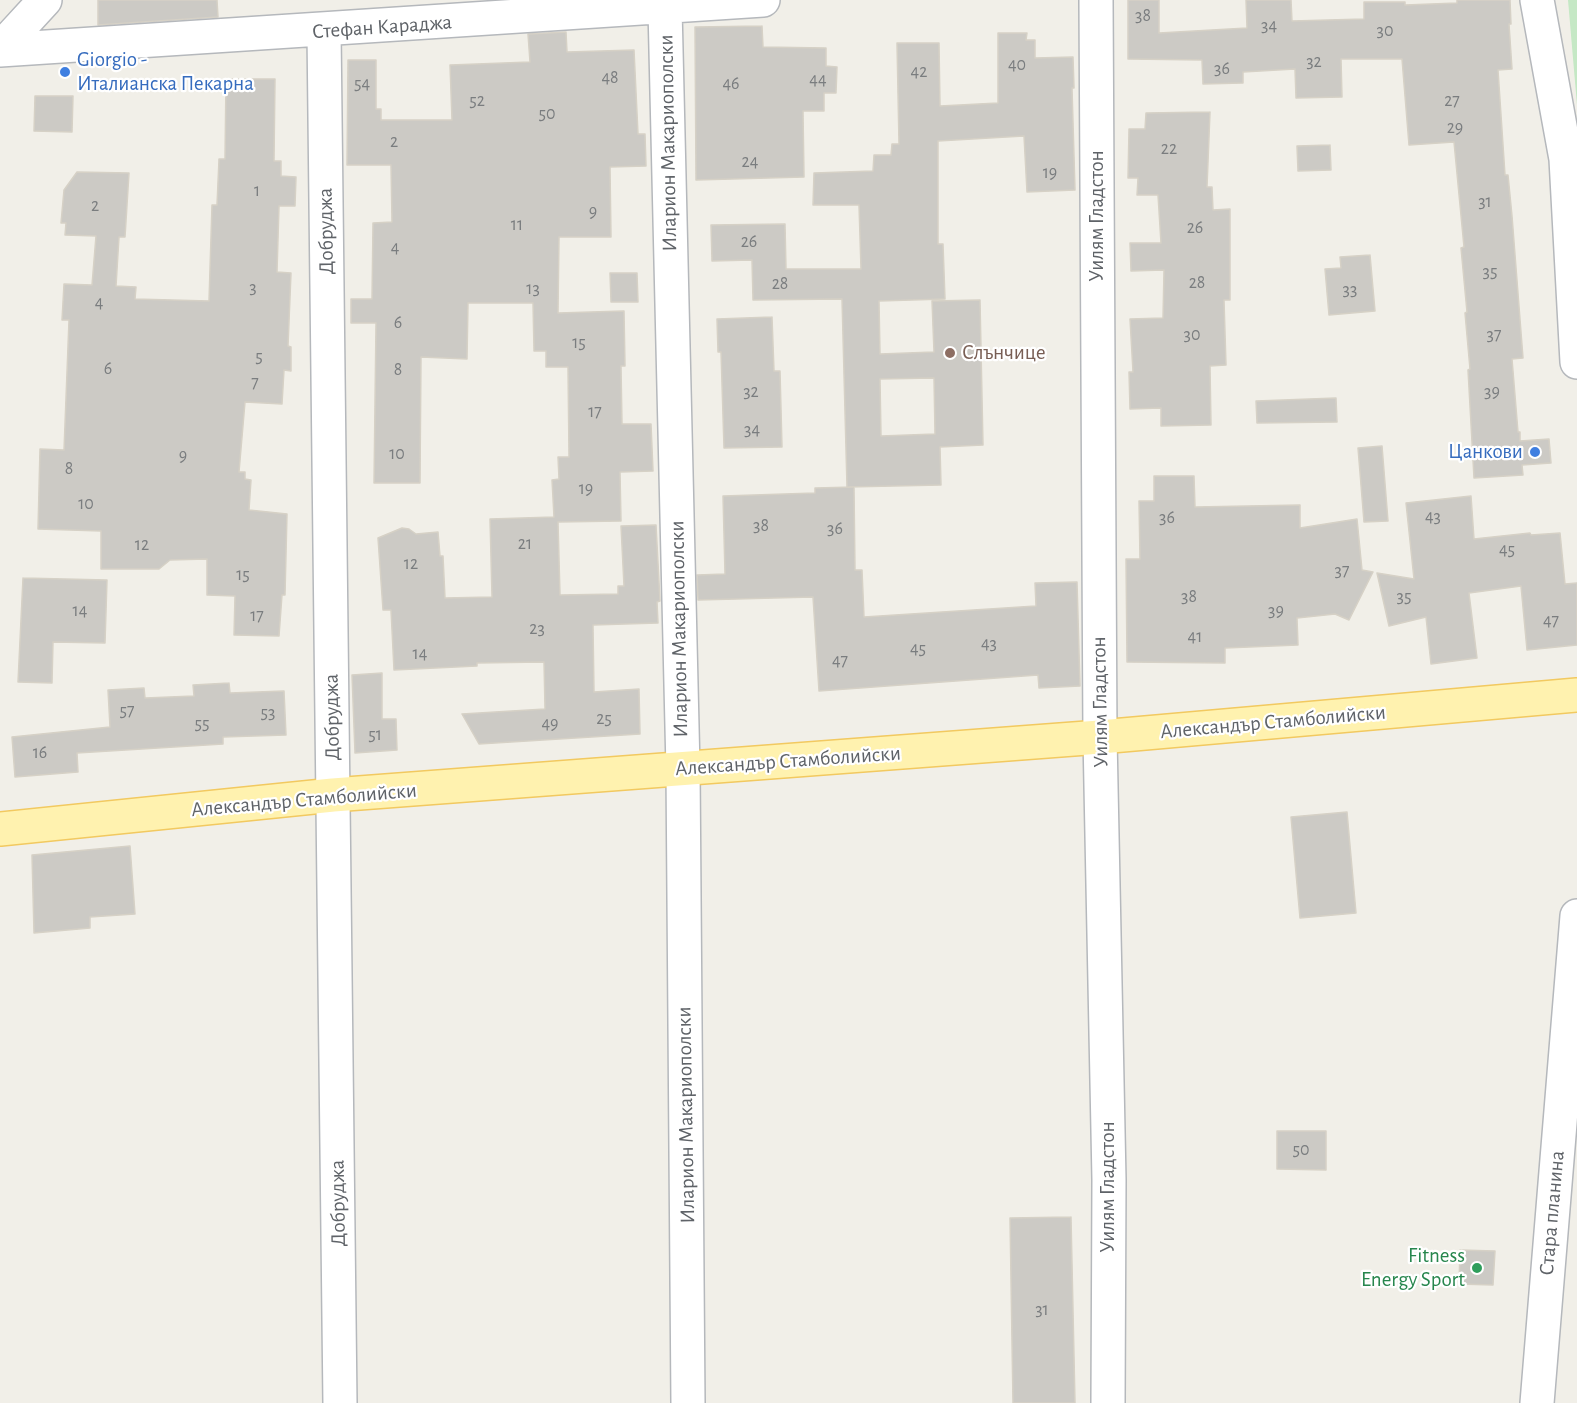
<!DOCTYPE html>
<meta charset="utf-8">
<style>
body{margin:0}
canvas{display:block;background:#f1efe8}
</style>
<canvas width="1577" height="1403"></canvas>
<script>
const ctx = document.querySelector('canvas').getContext('2d');
ctx.lineJoin = 'round';
function paint(path, color) { ctx.fillStyle = color; ctx.fill(path, 'evenodd'); }
const poly = rows => new Path2D(rows.map(r => 'M' + r).join(''));
function strokePath(path, color, width, dash) { ctx.strokeStyle = color; ctx.lineWidth = width; ctx.lineCap = dash ? 'butt' : 'round'; ctx.setLineDash(dash || []); ctx.stroke(path); }
function drawText(font, color, halo, rows, align = 'center') {
  ctx.font = font + ' "Alegreya Sans",sans-serif'; ctx.lineWidth = 4.5; ctx.setLineDash([]); ctx.textBaseline = 'middle'; ctx.strokeStyle = halo; ctx.fillStyle = color; for (const [text, x, y, turn = 0] of rows) {
    ctx.save(); ctx.translate(x, y); ctx.rotate((+turn || 0) * Math.PI / 180); ctx.textAlign = isNaN(turn) ? turn : align; if (halo) ctx.strokeText(text, 0, 0); ctx.fillText(text, 0, 0); ctx.restore();
  }
}
paint(poly([
 [1568,0,1577,0,1577,105]
]), '#c5e8c5');
const building = poly([
 [98,0,217,0,218,17,98,25,98,0],
 [1128,0,1159,0,1159,33,1247,28,1246,0,1291,0,1292,21,1364,19,1364,2,1405,2,1405,5,1457,3,1457,0,1510,0,1511,24,1509,24,1512,69,1498,70,1505,175,1508,175,1512,216,1523,358,1512,359,1518,432,1520,432,1520,441,1549,439,1551,463,1522,465,1523,475,1474,478,1468,370,1470,369,1465,313,1467,312,1461,248,1464,247,1454,142,1409,145,1402,59,1341,59,1342,97,1296,98,1295,69,1243,72,1243,83,1203,84,1202,60,1128,59,1128,0],
 [762,26,763,47,826,48,826,66,837,67,836,93,824,93,824,111,803,111,804,177,696,180,695,27,762,26],
 [566,32,567,52,634,50,638,134,645,134,646,166,610,167,611,237,559,237,558,313,624,311,625,366,621,366,622,424,651,424,653,471,620,472,621,521,558,522,560,595,618,594,618,586,624,586,621,526,656,525,660,601,657,602,658,623,593,625,594,692,639,689,640,734,479,744,462,714,545,709,544,662,477,663,477,666,394,670,391,610,383,610,378,538,402,528,409,529,416,534,438,532,440,556,443,556,445,598,492,597,490,519,554,517,552,480,559,479,558,457,569,457,568,367,546,367,546,351,534,351,533,303,468,303,467,359,421,357,420,483,374,483,376,323,351,323,351,299,372,299,373,223,392,222,391,165,347,165,348,60,376,60,376,109,381,109,381,120,452,120,450,65,530,62,528,34,566,32],
 [998,33,1027,33,1026,40,1035,40,1035,58,1073,57,1074,88,1072,88,1075,190,1027,192,1024,136,938,141,938,244,943,244,945,299,879,301,880,354,934,352,932,301,980,300,983,445,940,447,941,485,847,487,842,299,753,300,752,260,712,261,711,225,785,224,786,269,861,269,859,205,813,205,814,173,873,171,874,155,891,155,892,144,899,144,897,43,939,43,940,106,998,103,998,33],
 [934,378,935,434,881,436,880,379,934,378],
 [226,79,275,79,274,161,281,161,281,176,296,177,295,206,279,206,277,272,291,273,288,346,291,347,291,371,284,370,282,404,245,402,239,472,245,472,245,479,251,480,249,510,287,514,285,595,282,595,279,636,234,635,235,596,207,595,207,559,170,560,159,569,101,569,101,531,38,529,40,449,64,450,69,320,62,320,64,284,92,285,96,236,65,235,66,223,61,223,64,190,77,172,129,173,125,237,119,237,116,286,136,287,135,299,209,301,212,205,217,205,219,159,225,159,226,79],
 [35,96,73,96,72,132,34,131,35,96],
 [1210,112,1207,187,1212,187,1213,210,1230,209,1230,300,1224,300,1226,365,1210,366,1211,425,1161,426,1161,408,1130,409,1129,372,1133,372,1130,319,1163,318,1164,270,1131,271,1130,243,1161,243,1158,195,1137,195,1138,178,1128,178,1129,129,1145,129,1146,113,1210,112],
 [1330,145,1331,170,1298,171,1297,146,1330,145],
 [1370,255,1375,311,1329,315,1325,269,1341,268,1340,257,1370,255],
 [610,273,637,273,638,302,611,302,610,273],
 [772,317,774,371,780,371,782,447,724,448,721,352,718,352,717,319,772,317],
 [1336,398,1337,422,1257,423,1256,401,1336,398],
 [1382,446,1388,521,1364,522,1358,448,1382,446],
 [1154,476,1194,476,1195,507,1300,505,1300,528,1357,519,1362,570,1373,572,1349,620,1335,614,1297,618,1298,645,1225,648,1225,663,1127,662,1126,559,1140,559,1139,501,1154,501,1154,476],
 [854,487,855,570,862,570,864,617,1036,606,1035,583,1077,582,1080,686,1039,688,1038,675,819,691,813,597,698,600,697,575,725,574,723,496,815,493,815,488,854,487],
 [1471,496,1474,539,1530,533,1531,535,1560,533,1565,584,1577,583,1577,645,1527,650,1521,586,1469,593,1477,658,1431,664,1426,617,1389,626,1377,573,1414,579,1406,503,1471,496],
 [23,578,107,580,105,643,53,642,52,683,18,682,23,578],
 [382,673,382,719,396,719,397,750,355,753,352,675,382,673],
 [229,683,230,693,284,691,286,735,223,737,223,744,77,753,78,772,15,777,12,737,110,727,108,690,144,688,145,698,194,696,193,685,229,683],
 [1347,812,1356,913,1300,918,1291,817,1347,812],
 [130,846,135,914,90,917,90,928,34,933,32,855,130,846],
 [1277,1131,1326,1131,1326,1170,1277,1169,1277,1131],
 [1071,1217,1075,1403,1013,1403,1010,1218,1071,1217],
 [1460,1250,1495,1251,1493,1285,1459,1284,1460,1250]
]);
paint(building, '#cccac5');
strokePath(building, '#d6d1c6', 1.5);
const minor = poly([
 [661,0,665,8,683,769,688,1403],
 [1096,0,1100,737,1109,1180,1108,1403],
 [1537,0,1566,159,1577,362],
 [324,31,340,1403],
 [0,49,45,0],
 [0,50,763,0],
 [1537,1403,1577,916]
]);
const major = poly([
 [0,829,333,795,1100,737,1577,695]
]);
strokePath(minor, '#b5b8bc', 36);
strokePath(major, '#f2c960', 36);
strokePath(minor, '#fff', 33);
strokePath(major, '#fff2af', 33);
for (const [x, y, r, color] of [
 [65,72,6,"#3f7fe0"],
 [950,353,6,"#8d6e63"],
 [1535,452,6,"#3f7fe0"],
 [1477,1268,6,"#2e9e5b"]
]) { const dot = new Path2D(); dot.arc(x, y, r, 0, 2 * Math.PI); ctx.fillStyle = color; ctx.fill(dot); strokePath(dot, '#fff', 2); }
drawText('18px', '#7a7d7f', null, [
 ["38",1143,16],
 ["34",1269,26],
 ["30",1385,31],
 ["32",1314,62],
 ["40",1017,65],
 ["36",1222,69],
 ["42",919,72],
 ["48",610,78],
 ["44",818,80],
 ["54",362,84],
 ["46",731,84],
 ["52",477,101],
 ["27",1452,101],
 ["50",547,114],
 ["29",1455,128],
 ["2",394,142],
 ["22",1169,149],
 ["24",750,162],
 ["19",1050,173],
 ["1",257,191],
 ["31",1485,202],
 ["2",95,206],
 ["9",593,212],
 ["11",517,225],
 ["26",1195,228],
 ["26",749,242],
 ["4",395,248],
 ["35",1490,272],
 ["28",1197,283],
 ["28",780,284],
 ["3",253,288],
 ["13",533,289],
 ["33",1350,290],
 ["4",99,303],
 ["6",398,323],
 ["30",1192,335],
 ["37",1494,335],
 ["15",579,343],
 ["5",259,357],
 ["6",108,369],
 ["8",398,370],
 ["7",255,383],
 ["32",751,392],
 ["39",1492,392],
 ["17",595,412],
 ["34",752,430],
 ["10",397,454],
 ["9",183,456],
 ["8",69,469],
 ["19",586,489],
 ["10",86,504],
 ["43",1433,517],
 ["36",1167,518],
 ["38",761,526],
 ["36",835,529],
 ["21",525,544],
 ["12",142,545],
 ["45",1507,550],
 ["12",411,564],
 ["37",1342,571],
 ["15",243,575],
 ["38",1189,597],
 ["35",1404,597],
 ["14",80,611],
 ["39",1276,611],
 ["17",257,616],
 ["47",1551,621],
 ["23",537,629],
 ["41",1195,637],
 ["43",989,644],
 ["45",918,649],
 ["14",420,654],
 ["47",840,661],
 ["57",127,711],
 ["53",268,713],
 ["25",604,719],
 ["55",202,724],
 ["49",550,724],
 ["51",375,735],
 ["16",40,753],
 ["50",1301,1150],
 ["31",1042,1310]
]);
drawText('21px', '#5f6368', '#fff', [
 ["Стефан Караджа",382,27,-4],
 ["Иларион Макариополски",668,143,-91],
 ["Уилям Гладстон",1097,216,-90],
 ["Добруджа",326,231,-91],
 ["Иларион Макариополски",679,629,-91],
 ["Уилям Гладстон",1100,702,-91],
 ["Добруджа",332,717,-91],
 ["Александър Стамболийски",1273,722,-5],
 ["Александър Стамболийски",788,761,-4],
 ["Александър Стамболийски",304,800,-5],
 ["Иларион Макариополски",686,1115,-91],
 ["Уилям Гладстон",1108,1187,-90],
 ["Добруджа",338,1203,-91],
 ["Стара планина",1552,1213,-85]
]);
drawText('21px', '#366cbe', '#fff', [
 ["Giorgio -",77,60],
 ["Италианска Пекарна",77,84],
 ["Цанкови",1523,452,"right"]
], 'left');
drawText('21px', '#785e54', '#fff', [
 ["Слънчице",962,353]
], 'left');
drawText('21px', '#27864d', '#fff', [
 ["Fitness",1465,1256],
 ["Energy Sport",1465,1280]
], 'right');
</script>
